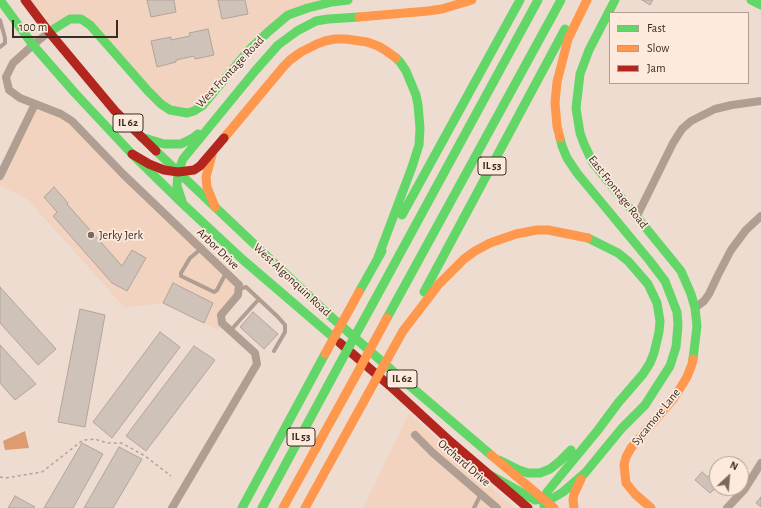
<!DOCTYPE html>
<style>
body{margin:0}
#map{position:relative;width:761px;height:508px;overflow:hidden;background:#eedcd1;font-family:"Alegreya Sans",sans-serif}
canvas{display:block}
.legend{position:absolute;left:609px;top:12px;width:140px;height:72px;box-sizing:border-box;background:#feeadd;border:1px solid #af9e93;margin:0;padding:5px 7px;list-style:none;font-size:12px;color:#382c24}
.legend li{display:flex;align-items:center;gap:8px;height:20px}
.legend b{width:20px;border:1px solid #af9e93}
.north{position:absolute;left:709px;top:456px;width:40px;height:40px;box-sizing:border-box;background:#feeadd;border:1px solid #af9e93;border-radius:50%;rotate:26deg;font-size:11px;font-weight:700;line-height:16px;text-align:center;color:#382c24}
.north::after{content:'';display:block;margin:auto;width:14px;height:18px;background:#786a61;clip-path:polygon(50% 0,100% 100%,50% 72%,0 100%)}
.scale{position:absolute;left:12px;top:20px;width:106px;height:18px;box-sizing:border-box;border:2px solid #382c24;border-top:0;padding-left:5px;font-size:12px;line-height:14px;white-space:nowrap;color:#382c24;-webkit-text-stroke:3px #feeadd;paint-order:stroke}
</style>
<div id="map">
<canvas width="761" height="508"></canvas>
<ul class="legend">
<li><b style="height:5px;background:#63d668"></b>Fast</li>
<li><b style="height:5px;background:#ff974d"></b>Slow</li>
<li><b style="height:5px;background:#b3261e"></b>Jam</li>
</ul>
<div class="north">N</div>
<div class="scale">100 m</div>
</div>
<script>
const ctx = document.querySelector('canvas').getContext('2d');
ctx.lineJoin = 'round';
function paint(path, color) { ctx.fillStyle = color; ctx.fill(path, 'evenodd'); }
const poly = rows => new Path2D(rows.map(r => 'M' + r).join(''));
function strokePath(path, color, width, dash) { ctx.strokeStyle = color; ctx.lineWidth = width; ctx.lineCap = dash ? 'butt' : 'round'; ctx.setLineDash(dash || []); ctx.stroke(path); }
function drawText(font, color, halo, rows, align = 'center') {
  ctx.font = font + ' "Alegreya Sans",sans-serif'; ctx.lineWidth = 3.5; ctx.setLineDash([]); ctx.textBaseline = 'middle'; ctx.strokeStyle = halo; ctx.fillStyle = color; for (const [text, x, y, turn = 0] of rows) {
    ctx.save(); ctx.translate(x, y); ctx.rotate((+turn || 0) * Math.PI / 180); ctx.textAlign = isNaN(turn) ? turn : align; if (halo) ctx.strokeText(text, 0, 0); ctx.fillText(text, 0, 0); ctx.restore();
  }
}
paint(poly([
 [25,0,348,0,288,15,202,106,170,110,81,19,49,32],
 [35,104,61,114,239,285,238,295,221,315,222,323,218,330,162,303,125,308,27,199,0,186,0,176],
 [409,413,514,508,363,508]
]), '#f1d3c0');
paint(poly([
 [25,431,29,448,5,450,3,441]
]), '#dc9c70');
const building = poly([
 [147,0,174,0,176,12,151,17,147,0],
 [218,0,245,0,248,14,222,19,218,0],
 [642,0,653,0,650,5,642,0],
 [208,29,214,55,195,59,194,56,176,60,176,62,157,67,151,41,171,37,171,40,190,36,189,33,208,29],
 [54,187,68,203,67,204,122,266,132,250,146,258,127,291,112,283,53,216,57,212,44,197,54,187],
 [173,283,213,303,204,323,163,303,173,283],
 [0,287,56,349,38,365,0,323,0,287],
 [80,309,105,315,85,427,58,422,80,309],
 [253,312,278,334,264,349,240,327,253,312],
 [160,332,180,347,112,438,93,422,160,332],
 [0,345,36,384,15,400,0,383,0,345],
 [194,346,215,360,146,451,126,436,194,346],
 [82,443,103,454,73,508,44,508,82,443],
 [119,447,142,459,113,508,84,508,119,447],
 [702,472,708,477,712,472,717,476,717,488,718,488,717,489,716,488,710,493,695,480,702,472],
 [15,496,35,507,34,508,8,508,15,496],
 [761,497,761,507,756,503,761,497]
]);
paint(building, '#cfc2b9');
strokePath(building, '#b2a49c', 1);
strokePath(poly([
 [0,477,6,478,42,472,83,440,95,439,107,443,121,443,129,447,145,456,171,476]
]), '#b2a399', 1.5, [3, 3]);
strokePath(poly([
 [0,20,5,38,5,43,0,47],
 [201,249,190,258,181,273,181,276,214,292,217,290,226,273],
 [239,289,246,287,278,317,285,325,285,332,274,351],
 [230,331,259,299],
 [474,508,481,494]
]), '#b19e92', 4);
strokePath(poly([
 [49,32,33,45,13,63,6,77,9,90,20,98,61,114,72,121,123,174,239,285,238,295,221,315,222,323,255,353,257,364,172,508],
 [0,176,35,104],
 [637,216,673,143,682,129,691,121,715,109,732,105,761,101],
 [695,308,704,301,709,294,718,275,731,250,746,230,761,216],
 [415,435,433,453,497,508],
 [727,508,744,490,753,476,761,463]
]), '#b19e92', 8);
strokePath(poly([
 [0,0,33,45,74,92,132,154,183,204,242,259,340,343],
 [615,0,589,50,580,74,576,108,580,133,584,144,593,163,681,271,691,294,695,308,697,326,693,359],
 [751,0,761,5],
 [49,32,70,19,81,19,90,25,148,91,161,104,170,110,187,113,194,111,202,106,249,50,268,32,288,15,308,8,332,2,348,0],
 [141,137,164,144,181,144,193,138,198,134],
 [156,151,329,315,396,374,491,455],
 [183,204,177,186,178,172,183,159,255,71,278,45,297,31,316,21,328,19,359,17],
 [402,215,520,0],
 [377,260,412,167,419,145,420,128,418,105,416,95,406,71,400,62,396,58],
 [359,292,382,251],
 [424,292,565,29],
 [372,305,538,0],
 [387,318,561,0],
 [499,460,519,470,528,473,540,473,550,469,560,461,571,450],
 [490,475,535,500,553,498,563,492,585,473,622,428,645,405,670,366,676,347,678,325,677,312,665,281,649,260,577,173,567,158,562,146,560,138],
 [544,506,547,492,598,430,618,403,643,374,650,363,654,353,659,332,660,321,657,303,648,284,628,261,618,253,588,238],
 [242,508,325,354],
 [262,508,339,365]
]), '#63d668', 9);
strokePath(poly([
 [359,17,428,11,442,9,472,0],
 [224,138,284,66,290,60,301,52,317,44,325,41,335,39,346,39,367,42,378,46,385,50,396,58],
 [560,138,557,126,555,103,557,82,568,39,587,0],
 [212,155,206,177,207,187,215,207],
 [403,331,439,284,464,259,475,251,490,243,516,234,537,230,548,230,588,238],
 [491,455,554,508],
 [283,508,354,379],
 [305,508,369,392],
 [574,508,573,500,574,494,581,479],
 [651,508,635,494,626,483,624,465,626,457,631,448,674,398,687,377,692,364,693,359]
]), '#ff974d', 9);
strokePath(poly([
 [25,0,49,32,115,111,156,151],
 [132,154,149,164,164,170,178,172,194,170,200,166,224,138],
 [340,343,390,386,451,442,528,508]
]), '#b3261e', 9);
strokePath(poly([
 [339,365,372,305]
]), '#63d668', 9);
strokePath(poly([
 [325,354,359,292],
 [354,379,387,318],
 [369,392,403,331]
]), '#ff974d', 9);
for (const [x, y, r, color] of [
 [91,235,4,"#786a61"]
]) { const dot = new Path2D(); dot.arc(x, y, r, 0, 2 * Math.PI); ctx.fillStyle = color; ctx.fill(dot); strokePath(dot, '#feeadd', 1.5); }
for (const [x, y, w] of [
 [128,123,30],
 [492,166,28],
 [402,379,30],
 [301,437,28]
]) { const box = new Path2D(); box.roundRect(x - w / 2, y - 9, w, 18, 3); ctx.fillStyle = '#feeadd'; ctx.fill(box); strokePath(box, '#382c24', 1); }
drawText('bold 11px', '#382c24', null, [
 ["IL 62",128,123],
 ["IL 53",492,166],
 ["IL 62",402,379],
 ["IL 53",301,437]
]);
drawText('12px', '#382c24', '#feeadd', [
 ["West Frontage Road",230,72,-47],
 ["East Frontage Road",618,192,52],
 ["Arbor Drive",218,249,44],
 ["West Algonquin Road",292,280,43],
 ["Sycamore Lane",656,417,-51],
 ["Orchard Drive",464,463,41]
]);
drawText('12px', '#382c24', '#feeadd', [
 ["Jerky Jerk",99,235]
], 'left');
</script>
